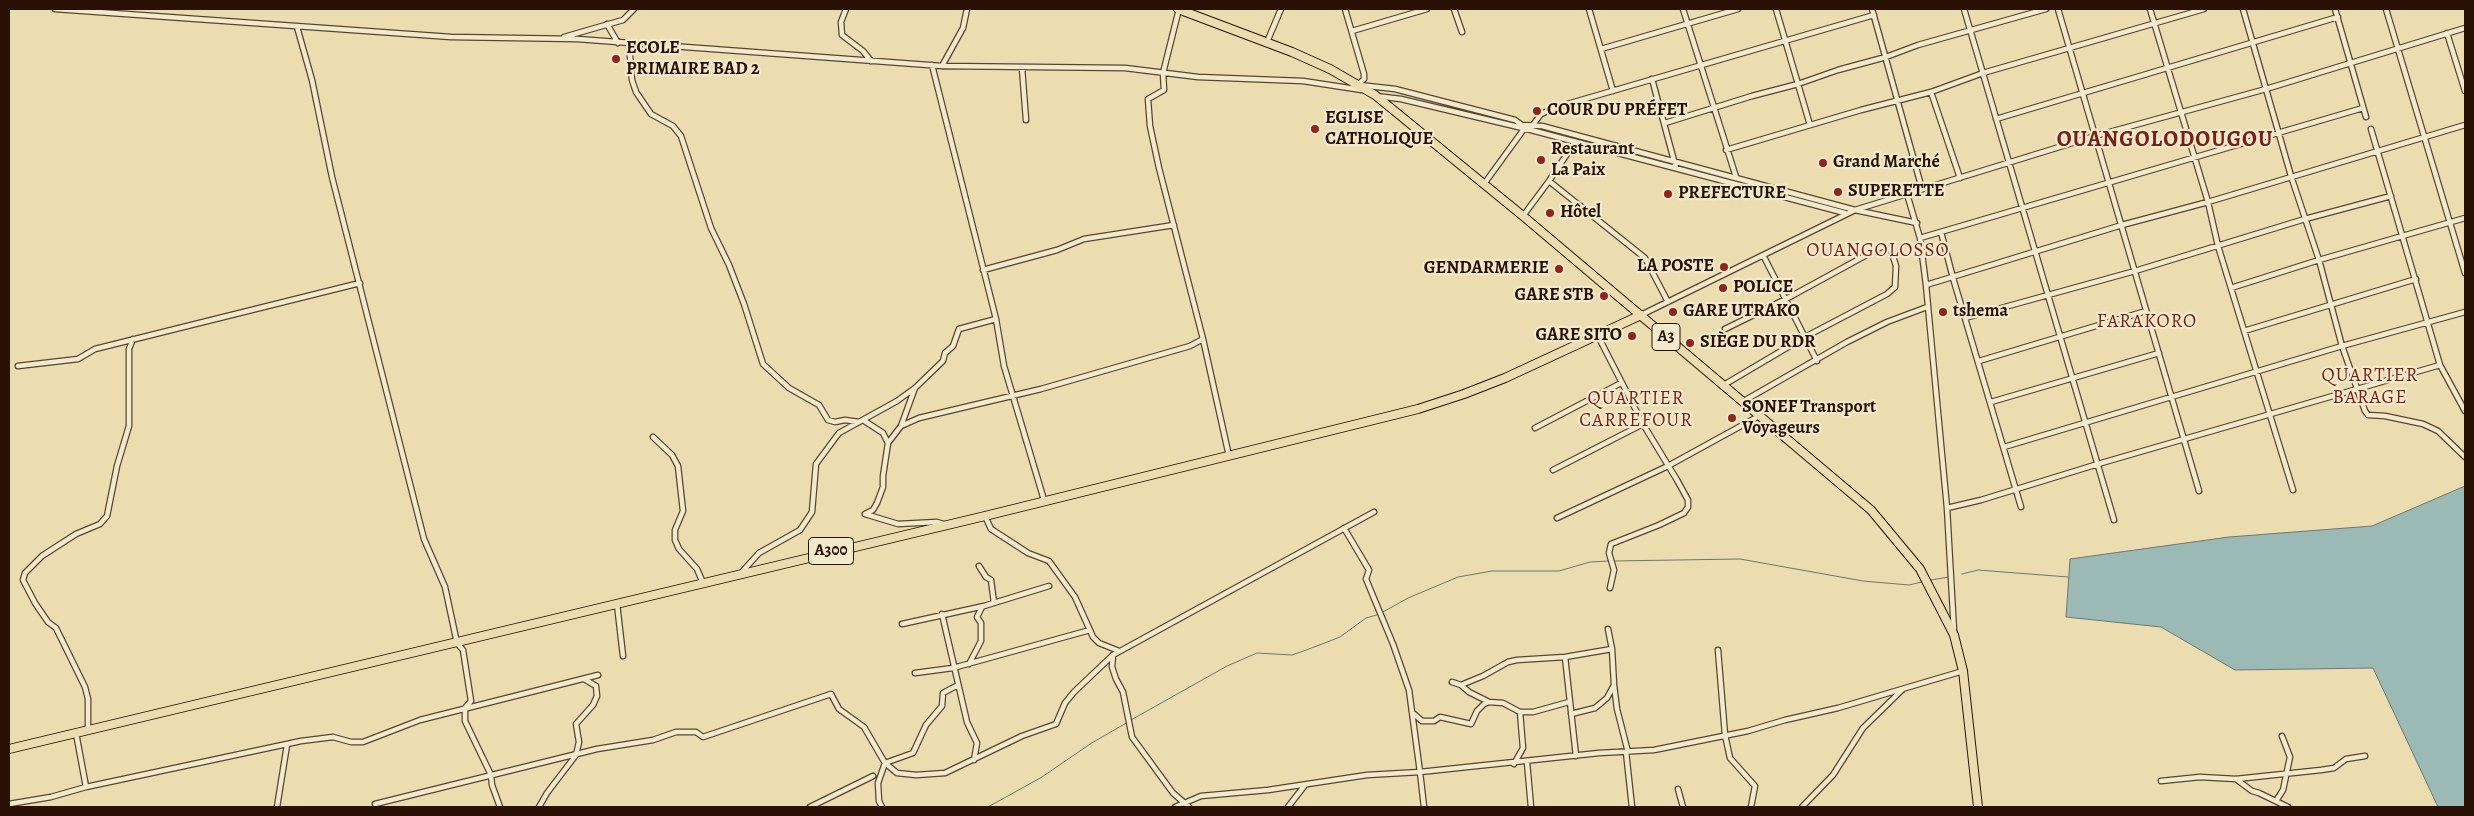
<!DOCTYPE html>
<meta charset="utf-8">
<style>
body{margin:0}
#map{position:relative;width:2474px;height:816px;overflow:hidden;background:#ecddb0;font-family:Alegreya,serif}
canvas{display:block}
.frame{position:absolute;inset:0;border:10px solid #291105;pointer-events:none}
</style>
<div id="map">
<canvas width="2474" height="816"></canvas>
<div class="frame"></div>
</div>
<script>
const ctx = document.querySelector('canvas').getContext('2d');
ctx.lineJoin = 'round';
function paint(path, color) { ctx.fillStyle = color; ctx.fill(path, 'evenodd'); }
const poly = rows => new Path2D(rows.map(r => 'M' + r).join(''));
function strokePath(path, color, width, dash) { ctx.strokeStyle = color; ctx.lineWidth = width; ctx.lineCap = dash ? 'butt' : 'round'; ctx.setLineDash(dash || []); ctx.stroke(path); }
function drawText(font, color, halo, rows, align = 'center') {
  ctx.font = font + ' Alegreya,serif'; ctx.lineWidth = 4.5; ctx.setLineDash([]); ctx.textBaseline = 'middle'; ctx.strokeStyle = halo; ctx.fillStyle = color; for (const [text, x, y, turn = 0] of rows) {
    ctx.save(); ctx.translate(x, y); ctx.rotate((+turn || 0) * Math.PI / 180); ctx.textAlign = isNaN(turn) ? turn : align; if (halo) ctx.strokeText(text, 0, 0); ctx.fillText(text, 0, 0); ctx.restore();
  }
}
const water = poly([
 [2465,486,2465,807,2438,807,2373,668,2235,670,2161,627,2066,617,2070,559,2229,537,2372,526,2465,486]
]);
paint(water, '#9cbab5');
strokePath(water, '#6e766f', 1);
strokePath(poly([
 [1613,561,1740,559,1863,581,1909,585,1922,582],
 [1962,574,1978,570,2068,577],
 [1931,580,1949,577],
 [1383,612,1408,598,1458,577,1492,571,1559,571,1590,562,1609,561],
 [1131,720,1227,666,1257,653,1292,655,1309,649,1340,637,1366,618,1380,614],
 [988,807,1042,777,1090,744,1128,722]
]), '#6e766f', 1);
const minor = poly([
 [55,9,451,37,577,39,942,66,1125,68,1198,77,1303,81,1362,90],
 [846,9,841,22,842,35,863,51,871,61],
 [1179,9,1163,73,1164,90,1148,99,1150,126,1159,168,1203,339,1229,456],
 [1345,9,1364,74,1364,79,1358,85],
 [1454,9,1462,32],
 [1589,9,1613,91],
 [1683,9,1736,177],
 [1776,9,1810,125],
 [1872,9,1922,189],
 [1964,9,2114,520],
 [2058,9,2199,491],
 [2150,9,2208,202,2218,246,2293,490],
 [2243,9,2291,176,2319,260,2342,346,2365,411,2368,415,2385,416,2423,424,2438,431,2465,457],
 [2335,9,2366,117],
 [2386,9,2465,273],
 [607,24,618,43],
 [297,27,312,80,332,177,424,539,445,587,457,643,463,650,471,701,465,708,465,721,491,775,492,785,500,807],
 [1352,31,1427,9],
 [2447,33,2465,91],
 [564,37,623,20,634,9],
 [1267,42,1281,9],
 [629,44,632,80,636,92,651,114,673,126,681,136,711,228,729,265,744,304,763,364,789,388,819,405,828,420,835,422,845,420,859,422],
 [1601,49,1738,9],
 [932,65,996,319,1004,366,1044,500],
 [942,66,963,28,967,9],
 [1022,68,1026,120],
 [1652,79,1676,168],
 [1359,85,1395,89,1515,120,1522,125,1542,126,1855,210,1917,223],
 [1931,92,1960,178],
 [1376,96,1401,99,1531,130,1845,213],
 [1996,119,2338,17],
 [1665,123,1752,96,1798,84,1838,70,1886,57,1918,45,2046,9],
 [1532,126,1541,114,1557,107,1874,15],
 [2371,129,2440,365,2465,411],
 [1726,150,1861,110,1931,92,1983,73,2204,9],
 [1549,181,1645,258,1668,302],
 [1484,184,1524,129],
 [1907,194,1920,238,1926,285,1947,508,1954,631],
 [1523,216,1549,181,1575,142],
 [1941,232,1953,278,2021,507],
 [1920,238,2363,108],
 [1763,255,1817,361],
 [983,270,1057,250,1084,239,1174,225],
 [1926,285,2122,225,2208,202,2465,125],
 [2231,288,2319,260,2465,218],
 [1641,315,1855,210,2095,136,2266,89,2465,28],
 [1965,318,2135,271,2305,219,2391,196],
 [2244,331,2416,279],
 [1598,336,1643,424,1677,480,1688,500,1688,507,1684,513,1659,525,1611,544,1609,553,1614,570,1610,588],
 [1979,361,2146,311],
 [18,366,78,359,95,349,360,283],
 [1722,386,1805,337,1887,294,1895,287,1896,266,1891,250,1883,246,1786,299,1725,329],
 [1742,402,1847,342,1887,322,1927,307],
 [1991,402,2159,353],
 [863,420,883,433,888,443],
 [901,426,919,418,1041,389,1190,346,1203,339],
 [1535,428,1621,383],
 [653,437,672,455,678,466,683,511,675,530,675,540,679,549,697,569,703,583],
 [2004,447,2342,346,2465,312],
 [1553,470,1643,424],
 [1947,508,1981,500,2098,464,2440,365],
 [865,514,873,510,877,503,883,487,883,476,888,443,901,426,915,388,943,361,945,353,953,346,959,329,996,319],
 [865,514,898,524,937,522,946,525],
 [985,516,991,529,1028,553,1049,561,1075,597,1093,637,1099,643,1119,651],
 [1557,518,1668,466,1759,416],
 [979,566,986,577,991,580,994,603],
 [741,573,759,553,800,530,812,512,816,464,839,433,897,401,915,388],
 [617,604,623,656],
 [942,614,967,722,977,743,974,760],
 [902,624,984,606,1049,586],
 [1718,650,1725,735,1730,758,1755,786,1751,807],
 [1113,655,1112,667,1116,679,1123,692,1132,737,1173,793,1189,807],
 [1565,657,1576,756],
 [969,664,981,641,981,623,977,617,982,607],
 [915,673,953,668,1090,630],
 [1452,682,1461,685,1483,676,1508,662,1517,660,1565,657,1612,649],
 [1461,685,1469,692,1489,702,1503,703,1520,712,1533,712,1569,702],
 [1614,685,1617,709,1628,752],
 [1414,714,1422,721,1434,721,1440,717,1471,724,1477,711,1484,704,1489,702],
 [1571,714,1595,708,1607,698,1614,685,1612,649,1608,629],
 [88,730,88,699,85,687,56,628,48,622,35,603,23,580,25,573,42,556,76,534,100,524,107,516,117,466,129,426,129,349,133,339],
 [76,733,86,787],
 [1626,752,1632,807],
 [1527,762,1531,807],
 [885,763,913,753,926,725,942,706,943,693,958,685],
 [1514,764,1523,748,1520,712],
 [2236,779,2252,791,2259,793,2288,807],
 [2161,781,2200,777,2236,779,2321,770,2334,768,2346,759,2365,756],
 [1678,789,1683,807],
 [2276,801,2283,790,2290,757,2282,736],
 [9,804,51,797,86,787,301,741,333,737,351,742,363,742,420,720,598,675],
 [375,804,597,749,653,740,676,732,696,732,703,737,831,694,839,709,864,727,885,763,897,773,916,775,945,773,1022,736,1056,724,1065,703,1074,692,1113,655,1374,512],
 [277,807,287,745],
 [539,807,547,793,576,755,579,742,576,724,593,705,597,696,596,686,584,679],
 [810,807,873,776],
 [882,807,879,801,878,783,885,763],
 [1175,807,1201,796,1268,790,1367,775,1420,772,1409,690,1393,644,1366,579,1369,570,1344,528],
 [1288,807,1305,785],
 [1424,807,1420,772,1599,753,1654,750,1748,731,1785,720,1838,708,1963,671],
 [1802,807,1833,775,1863,728,1903,689]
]);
const trunk = poly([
 [1178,9,1292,52,1330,69,1375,95,1523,216,1871,510,1920,569,1954,635,1963,671,1978,807],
 [9,749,985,516,1418,409,1464,394,1505,378,1641,315]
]);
strokePath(minor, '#5a4430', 7);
strokePath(trunk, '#291105', 10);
strokePath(minor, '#f3e9cc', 4.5);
strokePath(trunk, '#ecddb0', 8);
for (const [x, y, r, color] of [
 [616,59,5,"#8f2418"],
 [1537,111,5,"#8f2418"],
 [1315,129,5,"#8f2418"],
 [1541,160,5,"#8f2418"],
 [1823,163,5,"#8f2418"],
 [1838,192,5,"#8f2418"],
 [1668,194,5,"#8f2418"],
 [1550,213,5,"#8f2418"],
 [1724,267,5,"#8f2418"],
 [1559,269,5,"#8f2418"],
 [1723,288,5,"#8f2418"],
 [1604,296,5,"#8f2418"],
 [1673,312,5,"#8f2418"],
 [1943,312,5,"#8f2418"],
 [1632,336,5,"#8f2418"],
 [1690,343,5,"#8f2418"],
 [1732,418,5,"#8f2418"]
]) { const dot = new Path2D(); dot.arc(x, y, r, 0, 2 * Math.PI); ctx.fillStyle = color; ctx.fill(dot); strokePath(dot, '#f3e9cc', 2); }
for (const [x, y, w] of [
 [1666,337,28],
 [831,551,45]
]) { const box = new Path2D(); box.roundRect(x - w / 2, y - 13.5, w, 27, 4); ctx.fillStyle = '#f3e9cc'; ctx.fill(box); strokePath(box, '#291105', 1); }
drawText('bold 16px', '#291105', null, [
 ["A3",1666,337],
 ["A300",831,551]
]);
drawText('bold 18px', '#291105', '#f3e9cc', [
 ["ECOLE",626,49],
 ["PRIMAIRE BAD 2",626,70],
 ["COUR DU PRÉFET",1547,111],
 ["EGLISE",1325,119],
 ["CATHOLIQUE",1325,140],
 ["Restaurant",1551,150],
 ["La Paix",1551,171],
 ["Grand Marché",1833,163],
 ["SUPERETTE",1848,192],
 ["PREFECTURE",1678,194],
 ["Hôtel",1560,213],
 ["LA POSTE",1714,267,"right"],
 ["GENDARMERIE",1549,269,"right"],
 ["POLICE",1733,288],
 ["GARE STB",1594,296,"right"],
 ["GARE UTRAKO",1683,312],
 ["tshema",1953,312],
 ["GARE SITO",1622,336,"right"],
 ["SIÈGE DU RDR",1700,343],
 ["SONEF Transport",1742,408],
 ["Voyageurs",1742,429]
], 'left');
ctx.letterSpacing = '1px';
drawText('19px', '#7a1f14', '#f3e9cc', [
 ["OUANGOLOSSO",1878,251],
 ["FARAKORO",2147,322],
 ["QUARTIER",2370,376],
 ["BARAGE",2370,398],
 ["QUARTIER",1636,399],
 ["CARREFOUR",1636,421]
]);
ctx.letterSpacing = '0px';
ctx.letterSpacing = '1px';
drawText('bold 22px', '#7a1f14', '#f3e9cc', [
 ["OUANGOLODOUGOU",2165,141]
]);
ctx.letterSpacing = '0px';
</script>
